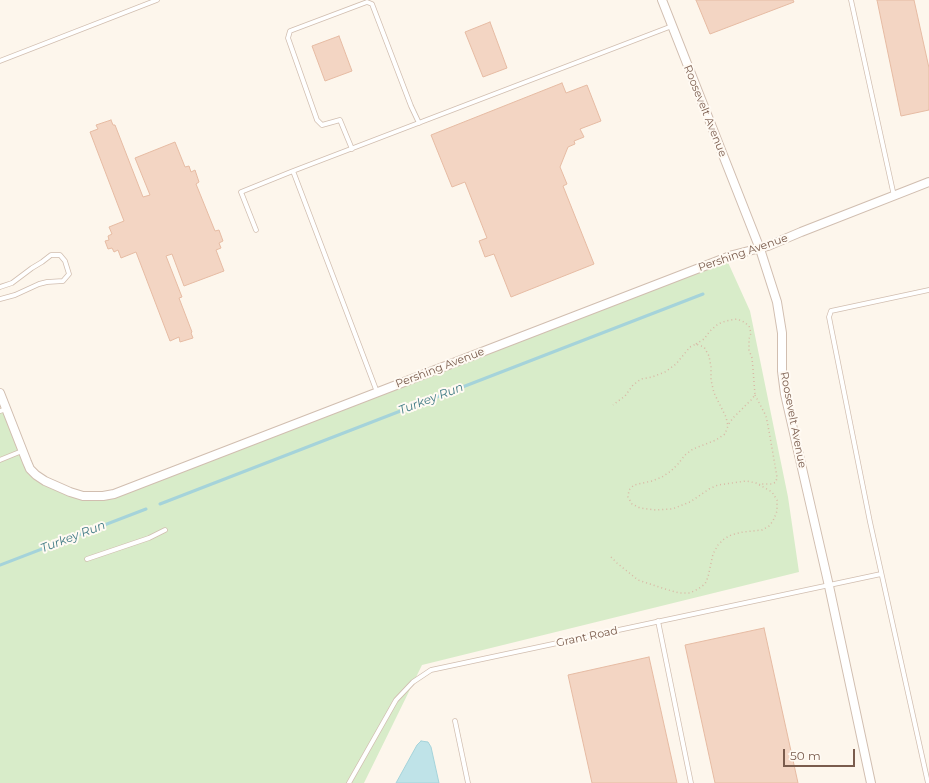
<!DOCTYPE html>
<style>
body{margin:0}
#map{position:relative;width:929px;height:783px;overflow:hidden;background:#fdf6ec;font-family:Montserrat,sans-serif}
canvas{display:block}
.scale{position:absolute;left:783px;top:749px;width:72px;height:18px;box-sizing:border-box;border:2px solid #7a5c4d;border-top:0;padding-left:5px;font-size:12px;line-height:14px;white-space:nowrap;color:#7a5c4d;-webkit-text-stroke:3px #fffaf3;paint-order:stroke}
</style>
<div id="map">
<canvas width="929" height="783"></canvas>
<div class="scale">50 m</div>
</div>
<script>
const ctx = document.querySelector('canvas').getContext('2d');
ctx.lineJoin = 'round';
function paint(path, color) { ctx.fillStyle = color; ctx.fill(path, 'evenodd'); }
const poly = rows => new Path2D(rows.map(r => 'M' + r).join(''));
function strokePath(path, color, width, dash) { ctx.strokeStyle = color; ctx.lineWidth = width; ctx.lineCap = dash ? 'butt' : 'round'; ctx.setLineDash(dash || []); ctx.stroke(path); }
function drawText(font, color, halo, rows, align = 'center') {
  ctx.font = font + ' Montserrat,sans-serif'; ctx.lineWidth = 4; ctx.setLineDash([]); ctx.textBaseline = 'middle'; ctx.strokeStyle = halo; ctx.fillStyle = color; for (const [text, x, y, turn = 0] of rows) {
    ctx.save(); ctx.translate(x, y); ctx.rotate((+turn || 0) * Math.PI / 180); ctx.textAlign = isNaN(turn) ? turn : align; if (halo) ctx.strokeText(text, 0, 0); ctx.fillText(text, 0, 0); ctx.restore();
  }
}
paint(poly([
 [726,258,750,311,788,497,799,572,422,665,364,783,0,783,0,408,7,410,30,469,70,492,103,496]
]), '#d8ecc9');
const water = poly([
 [421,741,428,742,431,747,439,783,396,783,417,745,421,741]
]);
paint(water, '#bfe3e8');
strokePath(water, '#a5d3da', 1);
strokePath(poly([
 [160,504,703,294],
 [0,565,146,509]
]), '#a5d3da', 3);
const building = poly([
 [696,0,793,0,794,2,710,34,696,0],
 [877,0,914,0,929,68,929,110,901,116,877,0],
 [490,22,507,68,483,77,465,32,490,22],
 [339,36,352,71,325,81,312,46,339,36],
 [562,83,566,93,587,85,601,121,580,129,584,137,574,141,575,144,568,147,560,167,567,184,563,186,594,264,511,297,494,254,485,257,479,241,487,238,465,182,452,187,431,135,562,83],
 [111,120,113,125,115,125,143,197,150,195,135,158,175,142,185,167,189,166,191,172,195,170,199,182,196,184,215,231,219,230,223,241,219,243,221,248,216,250,224,271,184,286,172,254,166,256,182,297,179,298,192,332,191,333,193,338,180,342,179,337,170,341,136,252,121,258,118,250,114,252,112,248,108,249,105,241,109,240,108,236,112,234,109,227,124,221,90,132,98,129,96,125,111,120],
 [764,628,798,783,715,783,685,645,764,628],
 [649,657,677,783,592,783,568,675,649,657]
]);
paint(building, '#f3d5c3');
strokePath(building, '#e6bba3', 1);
const lane = poly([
 [851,0,894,196],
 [0,61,157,0],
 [352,149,340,120,322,125,317,120,288,38,290,31,367,2,372,4,411,106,419,123],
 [256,230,241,192,293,171],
 [0,287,12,283,32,268,42,262,51,255,60,255,65,261,69,274,63,281,47,282,39,284,15,295,0,299],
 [377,392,293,171,672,26],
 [0,411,6,409],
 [0,460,22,451],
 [87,559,149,538,165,530],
 [658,621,691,783],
 [455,721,468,783],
 [349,783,396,700,413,682,431,670,881,574],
 [928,783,870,522,829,317,831,311,929,290]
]);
const street = poly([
 [662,0,760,249,777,302,782,333,782,371,785,394,829,586,871,783],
 [0,393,27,462,30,469,36,475,45,481,70,492,83,496,103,496,114,494,733,255,768,246,801,232,929,182]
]);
strokePath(lane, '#d1beb0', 5.5);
strokePath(street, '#d1beb0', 10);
strokePath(poly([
 [696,344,704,339,710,331,718,324,726,321,737,319,744,322,749,326,751,333,749,339,749,350,752,358,753,369,755,395,751,400,733,418,728,425],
 [755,395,766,416,769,431,777,477,776,482,772,484,759,484],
 [611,557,617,563,638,580,665,589,679,593,690,593,698,589,705,584,708,577,713,554,718,545,724,539,731,535,743,532,762,530,769,526,773,521,777,511,777,500,772,492,756,483,746,481,718,485,709,489,690,502,672,509,656,510,640,508,632,504,628,497,629,490,634,485,652,481,662,477,671,471,678,464,685,455,693,449,716,440,725,434,728,426,726,417,714,393,711,380,711,367,709,356,704,347,696,344,690,347,676,364,665,372,652,377,641,379,633,385,625,396,613,405]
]), '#d9b8a5', 1.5, [1, 3]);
strokePath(lane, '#fff', 4);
strokePath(street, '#fff', 8);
drawText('11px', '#7a5c4d', '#fffaf3', [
 ["Roosevelt Avenue",705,111,68],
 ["Pershing Avenue",743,253,-19],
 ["Pershing Avenue",440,368,-21],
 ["Roosevelt Avenue",793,420,79],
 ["Grant Road",587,637,-12]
]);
drawText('italic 12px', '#437c86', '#fffaf3', [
 ["Turkey Run",431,399,-21],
 ["Turkey Run",73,537,-21]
]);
</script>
